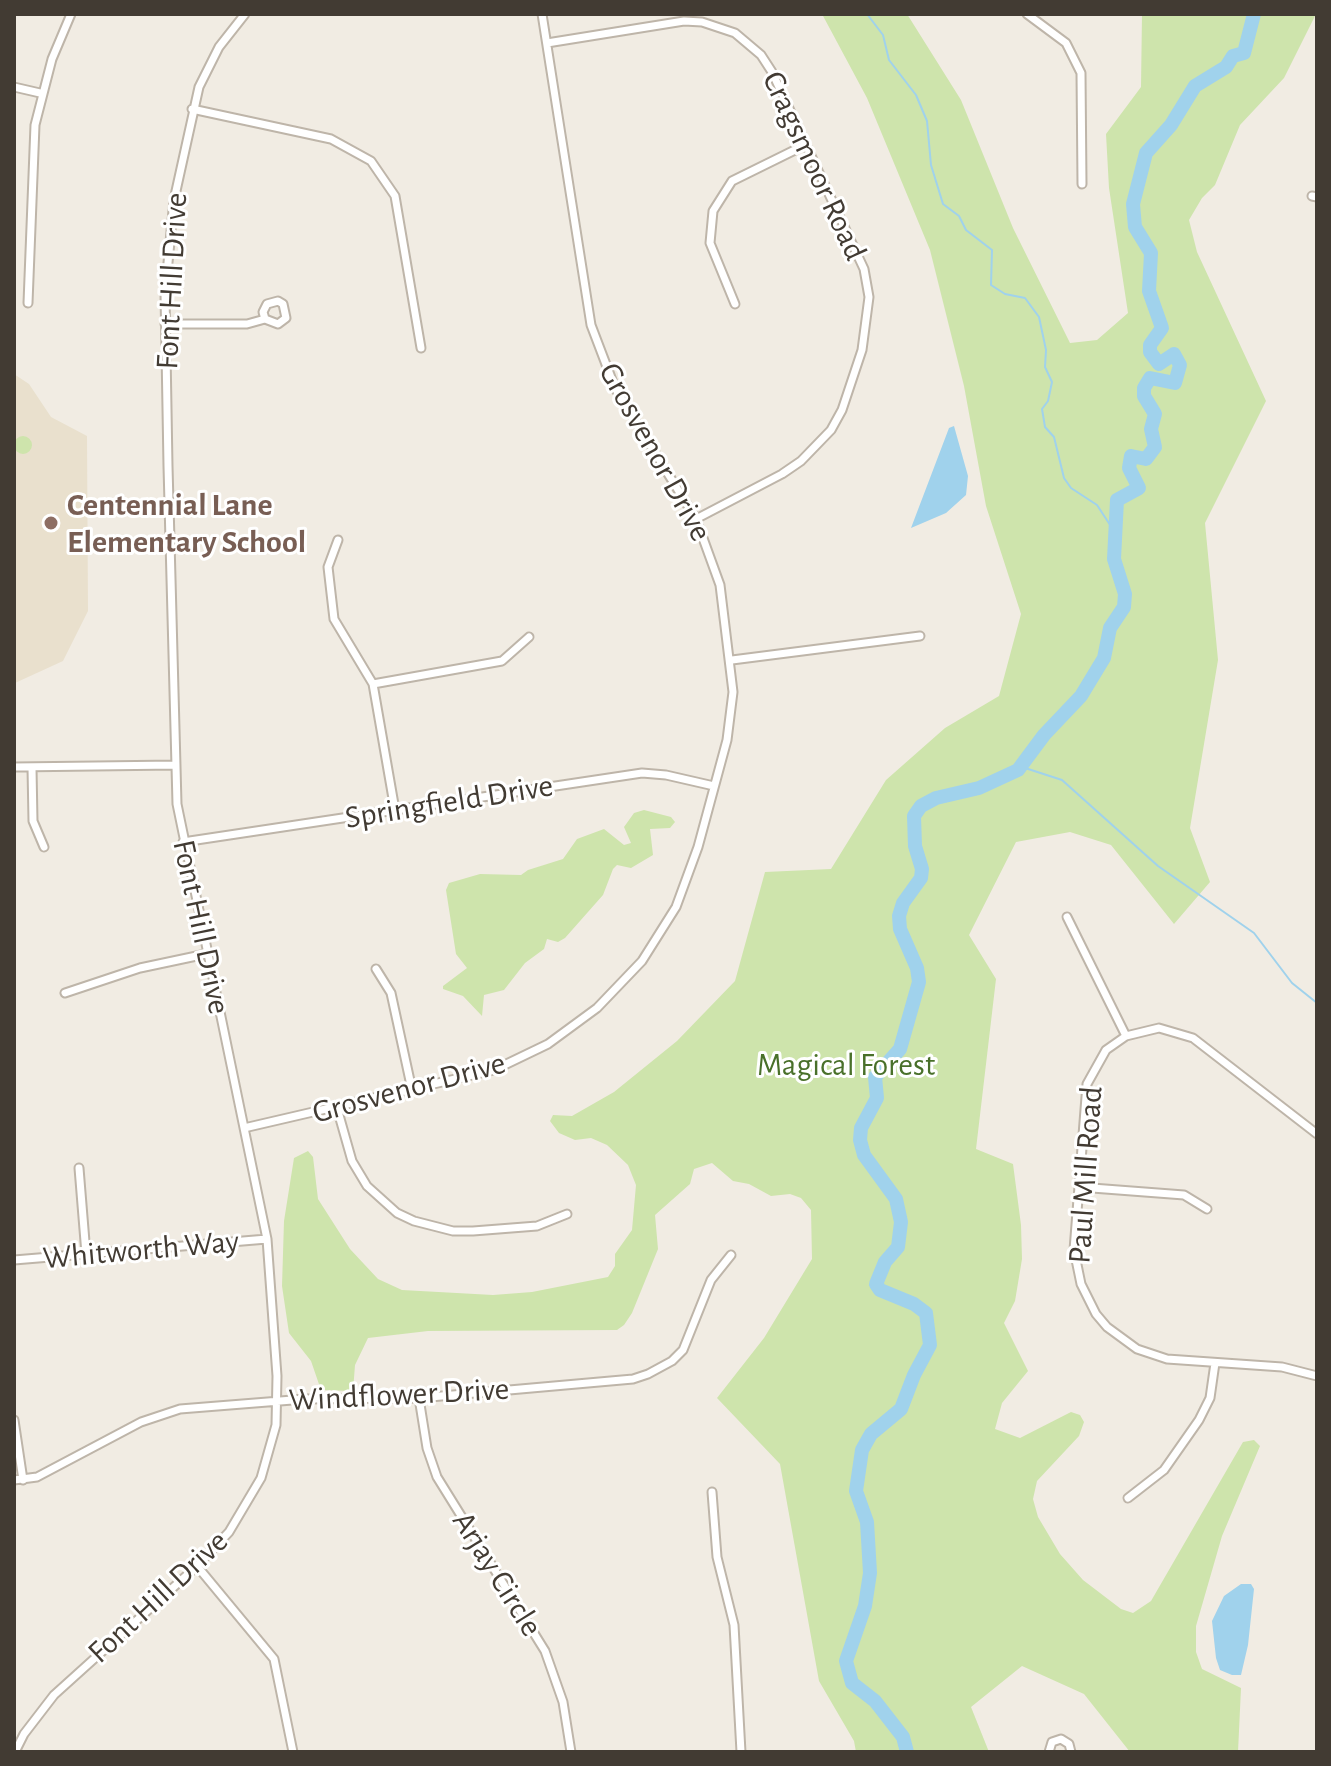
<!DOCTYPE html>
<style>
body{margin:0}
#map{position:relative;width:1331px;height:1766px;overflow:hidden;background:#f1ece3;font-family:"Alegreya Sans",sans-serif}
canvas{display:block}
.frame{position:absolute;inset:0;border:16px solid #423b33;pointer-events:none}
</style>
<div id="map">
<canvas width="1331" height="1766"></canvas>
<div class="frame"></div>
</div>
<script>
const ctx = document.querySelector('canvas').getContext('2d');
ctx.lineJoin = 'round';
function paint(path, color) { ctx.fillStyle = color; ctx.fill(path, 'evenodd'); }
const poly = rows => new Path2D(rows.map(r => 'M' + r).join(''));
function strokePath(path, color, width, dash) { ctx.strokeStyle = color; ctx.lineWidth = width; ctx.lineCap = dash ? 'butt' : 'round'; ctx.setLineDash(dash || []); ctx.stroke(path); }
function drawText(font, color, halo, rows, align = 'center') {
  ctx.font = font + ' "Alegreya Sans",sans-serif'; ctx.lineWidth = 6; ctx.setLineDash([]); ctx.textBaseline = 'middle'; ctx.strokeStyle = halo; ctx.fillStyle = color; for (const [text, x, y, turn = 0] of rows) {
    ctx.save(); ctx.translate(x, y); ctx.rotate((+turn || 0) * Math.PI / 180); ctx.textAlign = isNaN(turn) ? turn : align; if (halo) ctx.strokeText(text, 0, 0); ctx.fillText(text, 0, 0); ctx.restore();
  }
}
paint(poly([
 [14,374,29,384,51,417,87,436,88,611,63,661,15,683]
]), '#e9e0cd');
paint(poly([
 [822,14,907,14,961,100,1013,228,1070,343,1097,340,1128,313,1109,188,1106,134,1141,87,1142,14,1316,14,1284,78,1240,125,1215,185,1202,198,1189,220,1197,252,1266,401,1205,523,1218,660,1190,828,1210,882,1174,924,1111,845,1070,832,1016,842,969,935,996,979,976,1149,1013,1164,1021,1225,1022,1259,1015,1301,1004,1323,1028,1371,1002,1403,995,1429,1020,1438,1071,1412,1080,1415,1084,1422,1079,1436,1037,1481,1033,1499,1038,1517,1060,1554,1083,1580,1121,1609,1133,1613,1151,1601,1243,1442,1254,1440,1260,1446,1222,1536,1196,1626,1196,1652,1202,1669,1241,1688,1238,1752,1130,1752,1084,1694,1022,1666,971,1707,989,1752,856,1752,854,1741,819,1681,780,1464,717,1398,764,1338,812,1259,811,1210,801,1198,790,1194,771,1196,749,1184,733,1181,712,1163,694,1169,690,1184,655,1215,658,1249,632,1313,624,1325,617,1330,428,1331,368,1338,355,1365,353,1391,321,1390,311,1361,289,1333,282,1286,284,1221,294,1158,308,1151,313,1157,318,1199,350,1249,378,1279,402,1290,493,1295,532,1292,608,1277,615,1266,615,1254,632,1230,636,1185,628,1165,607,1145,591,1138,575,1140,559,1133,550,1121,553,1115,572,1116,614,1092,677,1041,735,981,765,872,831,869,886,780,945,728,999,696,1021,614,986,506,964,386,930,250,867,98],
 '14 445a9 9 0 1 1 18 0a9 9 0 1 1-18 0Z',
 [644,810,671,817,675,822,670,828,650,829,653,855,631,868,617,865,613,869,603,895,565,938,558,942,547,939,544,949,525,963,504,990,484,995,482,1016,463,996,443,989,443,986,467,968,456,954,446,890,449,883,480,874,521,875,528,870,563,859,577,839,604,829,624,845,631,843,624,827,634,813]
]), '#cee4ac');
paint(poly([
 [954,426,968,476,966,495,946,513,911,528,949,428],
 [1241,1584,1251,1584,1254,1589,1248,1645,1241,1675,1232,1675,1220,1670,1216,1658,1212,1621,1224,1596]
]), '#a0d2ec');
strokePath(poly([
 [867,14,883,35,889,60,916,95,927,121,931,165,943,204,959,216,966,230,992,250,991,285,1005,294,1025,298,1039,317,1046,350,1045,367,1052,382,1048,401,1042,409,1045,427,1054,437,1064,478,1071,488,1097,505,1116,534],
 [1022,767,1062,780,1158,866,1254,933,1292,983,1317,1003]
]), '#a0d2ec', 2);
strokePath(poly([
 [907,1752,903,1737,875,1701,852,1683,846,1661,865,1606,870,1573,867,1522,856,1491,862,1450,871,1434,901,1409,914,1375,930,1345,926,1313,914,1304,880,1290,876,1284,885,1262,898,1247,901,1222,896,1199,864,1155,860,1140,861,1128,877,1098,875,1077,900,1049,919,982,917,968,900,929,899,916,903,903,921,878,922,869,915,846,914,816,921,806,936,798,979,788,1018,770,1044,735,1081,696,1104,658,1110,628,1124,607,1125,594,1114,559,1117,500,1139,488,1129,468,1131,456,1146,459,1155,447,1151,429,1155,414,1144,396,1144,388,1150,378,1175,383,1180,365,1174,354,1159,364,1150,352,1150,345,1162,328,1149,291,1151,253,1135,227,1133,204,1146,153,1171,125,1195,86,1226,67,1233,56,1244,53,1254,14]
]), '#a0d2ec', 14);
const minor = poly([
 [1027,14,1066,43,1081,73,1082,184],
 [547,43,684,21,702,22,735,33,761,55,772,72,864,269,869,297,862,350,842,410,831,430,801,461,782,474,696,519],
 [14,87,40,93],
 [192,109,331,139,371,161,395,196,421,348],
 [1312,196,1317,197],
 [28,303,35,125,52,59,71,14],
 [735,304,710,243,713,211,732,181,805,145],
 [165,324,247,324,265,319,278,324,286,318,283,304,278,301,267,304,263,312,265,319],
 [338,540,328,567,334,619,373,684,395,810],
 [732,660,920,636],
 [373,684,502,661,529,637],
 [14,767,176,765],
 [32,768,33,821,44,847],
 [183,842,642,773,666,775,714,786],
 [1067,917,1126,1036],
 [376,969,391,993,412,1090],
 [65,993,140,968,206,954],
 [337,1108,352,1161,367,1186,397,1213,414,1221,453,1231,473,1231,537,1226,567,1214],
 [244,1128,494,1070,548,1044,597,1008,642,961,676,907,698,847,727,740,733,692,720,585,696,519,615,388,591,325,542,14],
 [1317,1134,1193,1038,1159,1028,1126,1036,1106,1050,1087,1084,1074,1250,1081,1284,1096,1314,1107,1327,1137,1349,1167,1359,1282,1367,1317,1376],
 [79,1168,86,1254],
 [1079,1187,1184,1195,1207,1209],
 [14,1260,267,1239],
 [419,1398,427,1448,437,1477,545,1651,563,1702,571,1752],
 [14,1420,23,1480],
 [14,1480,37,1477,141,1422,180,1409,305,1399,419,1398,633,1379,648,1374,672,1361,683,1350,711,1280,731,1255],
 [712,1492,717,1557,734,1625,741,1752],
 [1128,1498,1164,1470,1199,1420,1210,1398,1215,1363],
 [197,1566,274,1659,293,1752],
 [15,1752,24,1734,54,1695,197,1566,229,1532,261,1478,276,1425,277,1376,267,1239,177,804,168,466,165,294,174,200,199,87,219,47,245,14],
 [1049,1752,1052,1742,1061,1739,1069,1744,1071,1752]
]);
strokePath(minor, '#beb5a9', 11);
strokePath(minor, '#fff', 7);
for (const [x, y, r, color] of [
 [51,523,8,"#8d6e63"]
]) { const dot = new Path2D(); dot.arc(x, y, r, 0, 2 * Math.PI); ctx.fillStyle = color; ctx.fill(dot); strokePath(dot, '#fff', 3); }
drawText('32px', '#423b33', '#fff', [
 ["Cragsmoor Road",814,166,65],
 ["Font Hill Drive",172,281,-87],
 ["Grosvenor Drive",655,452,61],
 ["Springfield Drive",449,802,-9],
 ["Font Hill Drive",201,927,78],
 ["Grosvenor Drive",409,1088,-15],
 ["Paul Mill Road",1086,1175,-86],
 ["Whitworth Way",141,1250,-5],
 ["Windflower Drive",399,1395,-3],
 ["Arjay Circle",497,1574,58],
 ["Font Hill Drive",158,1597,-43]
]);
drawText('bold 32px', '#785e54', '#fff', [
 ["Centennial Lane",67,505],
 ["Elementary School",67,542]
], 'left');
drawText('32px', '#49702a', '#fff', [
 ["Magical Forest",846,1065]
]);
</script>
